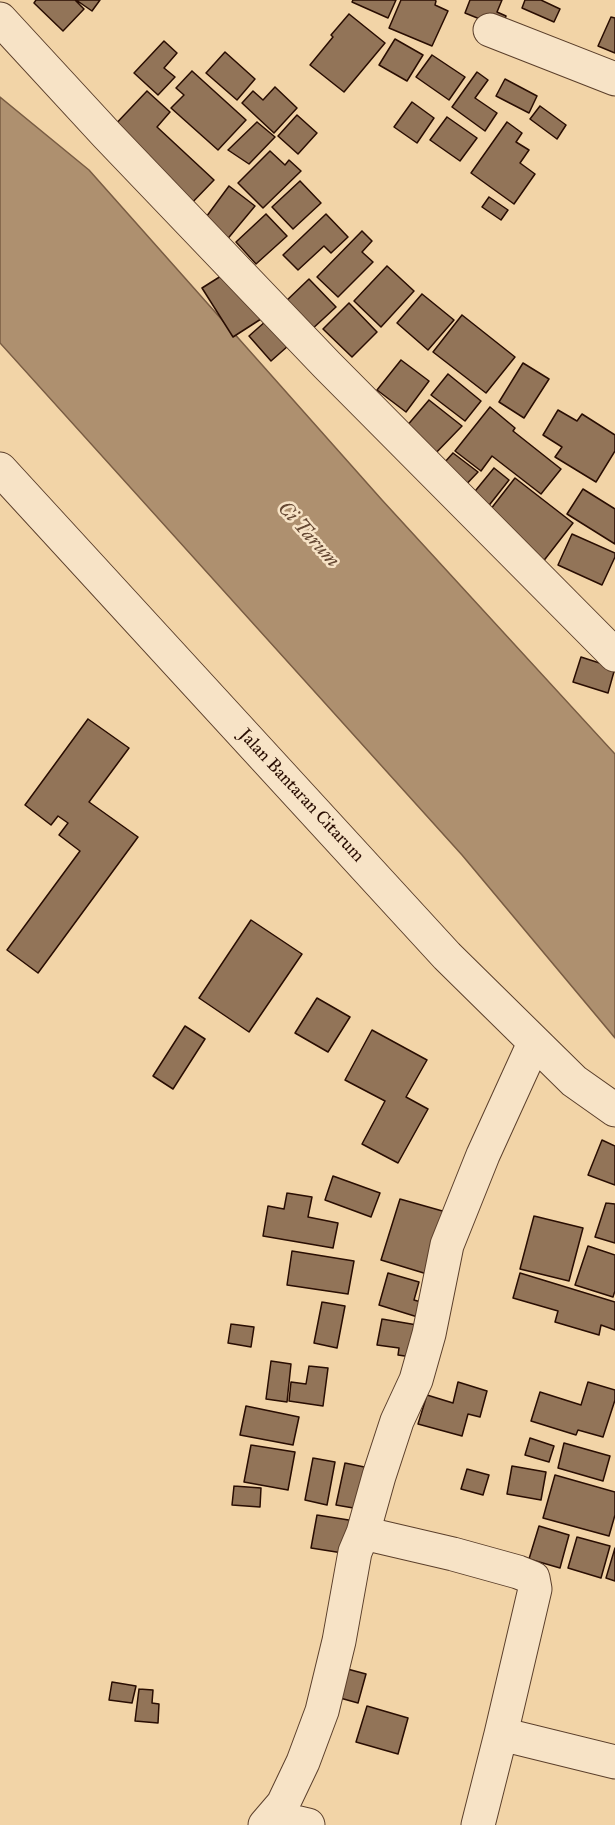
<!DOCTYPE html>
<style>
body{margin:0}
canvas{display:block;background:#f2d4a7}
</style>
<canvas width="615" height="1825"></canvas>
<script>
const ctx = document.querySelector('canvas').getContext('2d');
ctx.lineJoin = 'round';
function paint(path, color) { ctx.fillStyle = color; ctx.fill(path, 'evenodd'); }
const poly = rows => new Path2D(rows.map(r => 'M' + r).join(''));
function strokePath(path, color, width, dash) { ctx.strokeStyle = color; ctx.lineWidth = width; ctx.lineCap = dash ? 'butt' : 'round'; ctx.setLineDash(dash || []); ctx.stroke(path); }
function drawText(font, color, halo, rows, align = 'center') {
  ctx.font = font + ' "IM FELL Great Primer",serif'; ctx.lineWidth = 5; ctx.setLineDash([]); ctx.textBaseline = 'middle'; ctx.strokeStyle = halo; ctx.fillStyle = color; for (const [text, x, y, turn = 0] of rows) {
    ctx.save(); ctx.translate(x, y); ctx.rotate((+turn || 0) * Math.PI / 180); ctx.textAlign = isNaN(turn) ? turn : align; if (halo) ctx.strokeText(text, 0, 0); ctx.fillText(text, 0, 0); ctx.restore();
  }
}
const water = poly([
 [0,97,89,170,382,500,615,754,615,1038,462,855,0,343,0,97]
]);
paint(water, '#ae906f');
strokePath(water, '#795c43', 1.5);
const building = poly([
 [36,0,75,0,84,9,63,31,34,3,36,0],
 [76,0,100,0,92,11,76,0],
 [353,0,396,0,388,18,352,2,353,0],
 [401,0,435,0,436,1,435,5,448,11,432,46,389,28,401,0],
 [470,0,502,0,497,12,506,16,502,28,465,13,470,0],
 [525,0,541,0,560,9,554,22,522,8,525,0],
 [349,14,385,43,344,92,310,65,333,37,331,35,349,14],
 [611,17,615,18,615,53,598,46,611,17],
 [395,39,423,55,407,81,379,65,395,39],
 [164,41,177,53,164,68,175,77,158,95,134,73,164,41],
 [225,52,255,79,237,100,206,73,225,52],
 [432,55,465,77,449,100,416,77,432,55],
 [192,71,246,120,218,150,171,108,184,95,176,88,192,71],
 [477,72,488,80,475,98,497,113,485,131,452,107,477,72],
 [505,79,537,96,529,113,496,96,505,79],
 [275,87,297,108,274,133,242,103,253,91,263,100,275,87],
 [147,91,170,112,157,127,214,180,186,209,110,130,147,91],
 [412,102,434,118,417,143,394,127,412,102],
 [540,106,566,125,557,139,530,119,540,106],
 [297,115,317,133,298,154,278,136,297,115],
 [447,117,477,138,460,161,430,140,447,117],
 [257,122,275,137,249,164,228,150,257,122],
 [507,122,522,133,516,142,529,150,520,163,535,174,514,204,471,173,507,122],
 [270,151,285,165,289,160,301,171,263,208,238,183,270,151],
 [300,181,321,203,293,229,272,207,300,181],
 [229,186,255,206,225,242,201,224,229,186],
 [489,197,508,210,501,220,482,207,489,197],
 [266,214,287,236,256,264,236,242,266,214],
 [326,214,348,237,331,253,324,246,298,270,283,255,326,214],
 [362,231,372,241,362,252,373,262,338,297,317,277,362,231],
 [387,266,414,291,381,327,354,301,387,266],
 [229,271,261,319,233,337,202,288,229,271],
 [309,279,336,307,310,331,283,304,309,279],
 [422,294,454,320,428,350,397,323,422,294],
 [349,303,377,332,352,357,323,329,349,303],
 [275,313,297,338,271,361,249,336,275,313],
 [462,315,515,357,486,393,433,352,462,315],
 [401,360,429,381,406,412,377,390,401,360],
 [523,363,549,379,524,418,499,402,523,363],
 [448,374,481,401,465,421,431,395,448,374],
 [429,400,462,426,430,459,400,434,429,400],
 [490,407,515,428,513,431,561,469,541,494,492,456,481,471,455,451,490,407],
 [558,410,577,421,582,414,615,435,615,451,596,482,555,457,562,447,543,435,558,410],
 [453,453,478,472,459,492,436,472,453,453],
 [494,468,509,480,483,513,467,501,494,468],
 [515,478,573,523,542,563,483,519,515,478],
 [583,489,615,509,615,544,567,514,583,489],
 [572,534,615,553,615,557,602,585,558,565,572,534],
 [581,657,615,668,608,693,573,682,581,657],
 [88,719,129,748,89,802,138,837,38,973,7,950,80,851,59,835,68,823,58,816,51,825,25,805,88,719],
 [251,920,302,954,249,1032,199,998,251,920],
 [317,998,350,1017,328,1052,295,1033,317,998],
 [185,1026,205,1039,173,1089,153,1076,185,1026],
 [372,1030,427,1060,406,1097,428,1109,398,1163,362,1144,385,1101,345,1080,372,1030],
 [602,1140,615,1146,615,1185,588,1175,602,1140],
 [333,1176,380,1193,371,1217,325,1200,333,1176],
 [287,1193,312,1197,308,1217,338,1223,333,1248,263,1236,268,1206,284,1209,287,1193],
 [400,1199,446,1212,427,1274,381,1260,400,1199],
 [606,1203,615,1204,615,1243,595,1237,606,1203],
 [534,1216,583,1228,569,1281,520,1269,534,1216],
 [588,1246,615,1255,615,1291,613,1297,575,1285,588,1246],
 [292,1251,354,1261,348,1294,287,1285,292,1251],
 [388,1273,419,1282,414,1300,428,1304,424,1319,379,1305,388,1273],
 [520,1273,615,1302,615,1330,601,1325,599,1335,555,1322,558,1311,513,1298,520,1273],
 [322,1302,345,1306,337,1348,314,1343,322,1302],
 [382,1319,423,1326,418,1358,398,1355,399,1348,377,1345,382,1319],
 [231,1324,254,1327,251,1347,228,1343,231,1324],
 [271,1361,291,1364,287,1402,266,1399,271,1361],
 [309,1366,328,1368,323,1406,289,1401,291,1382,306,1384,309,1366],
 [458,1382,487,1391,480,1417,468,1414,462,1436,418,1424,427,1395,453,1403,458,1382],
 [588,1382,615,1390,615,1400,603,1437,578,1430,576,1435,531,1421,540,1392,581,1405,588,1382],
 [246,1406,299,1417,293,1445,240,1435,246,1406],
 [530,1438,554,1446,549,1462,525,1455,530,1438],
 [564,1443,610,1456,603,1481,558,1468,564,1443],
 [251,1445,295,1452,288,1490,244,1482,251,1445],
 [313,1458,335,1462,327,1505,305,1500,313,1458],
 [345,1463,374,1469,365,1510,336,1505,345,1463],
 [512,1466,546,1472,541,1500,507,1494,512,1466],
 [467,1469,489,1475,483,1495,461,1489,467,1469],
 [555,1475,615,1492,615,1515,609,1536,543,1518,555,1475],
 [234,1486,261,1488,260,1507,232,1505,234,1486],
 [317,1515,355,1521,349,1554,311,1548,317,1515],
 [539,1526,569,1535,560,1568,529,1559,539,1526],
 [577,1537,610,1546,601,1578,568,1568,577,1537],
 [615,1548,615,1581,606,1578,615,1548],
 [340,1667,366,1674,358,1703,333,1696,340,1667],
 [112,1682,136,1686,132,1703,109,1700,112,1682],
 [139,1689,153,1690,152,1703,159,1704,158,1723,135,1721,139,1689],
 [367,1706,408,1718,398,1754,356,1742,367,1706]
]);
paint(building, '#927458');
strokePath(building, '#290d02', 1.5);
const street = poly([
 [0,19,107,135,327,365,615,655],
 [490,30,615,79],
 [0,469,447,956,574,1081,615,1110],
 [363,1533,453,1554,518,1572,533,1578,535,1589,501,1734,615,1762],
 [274,1817,308,1825],
 [265,1825,283,1804,303,1762,322,1711,339,1641,355,1552,363,1533,379,1476,397,1421,416,1380,429,1334,447,1245,483,1155,534,1043],
 [478,1825,501,1734]
]);
strokePath(street, '#5b3f2b', 35);
strokePath(street, '#f7e3c6', 33);
drawText('18px', '#290d02', '#f7e3c6', [
 ["Jalan Bantaran Citarum",301,796,47]
]);
drawText('italic 20px', '#654833', '#f7e3c6', [
 ["Ci Tarum",308,535,48]
]);
</script>
